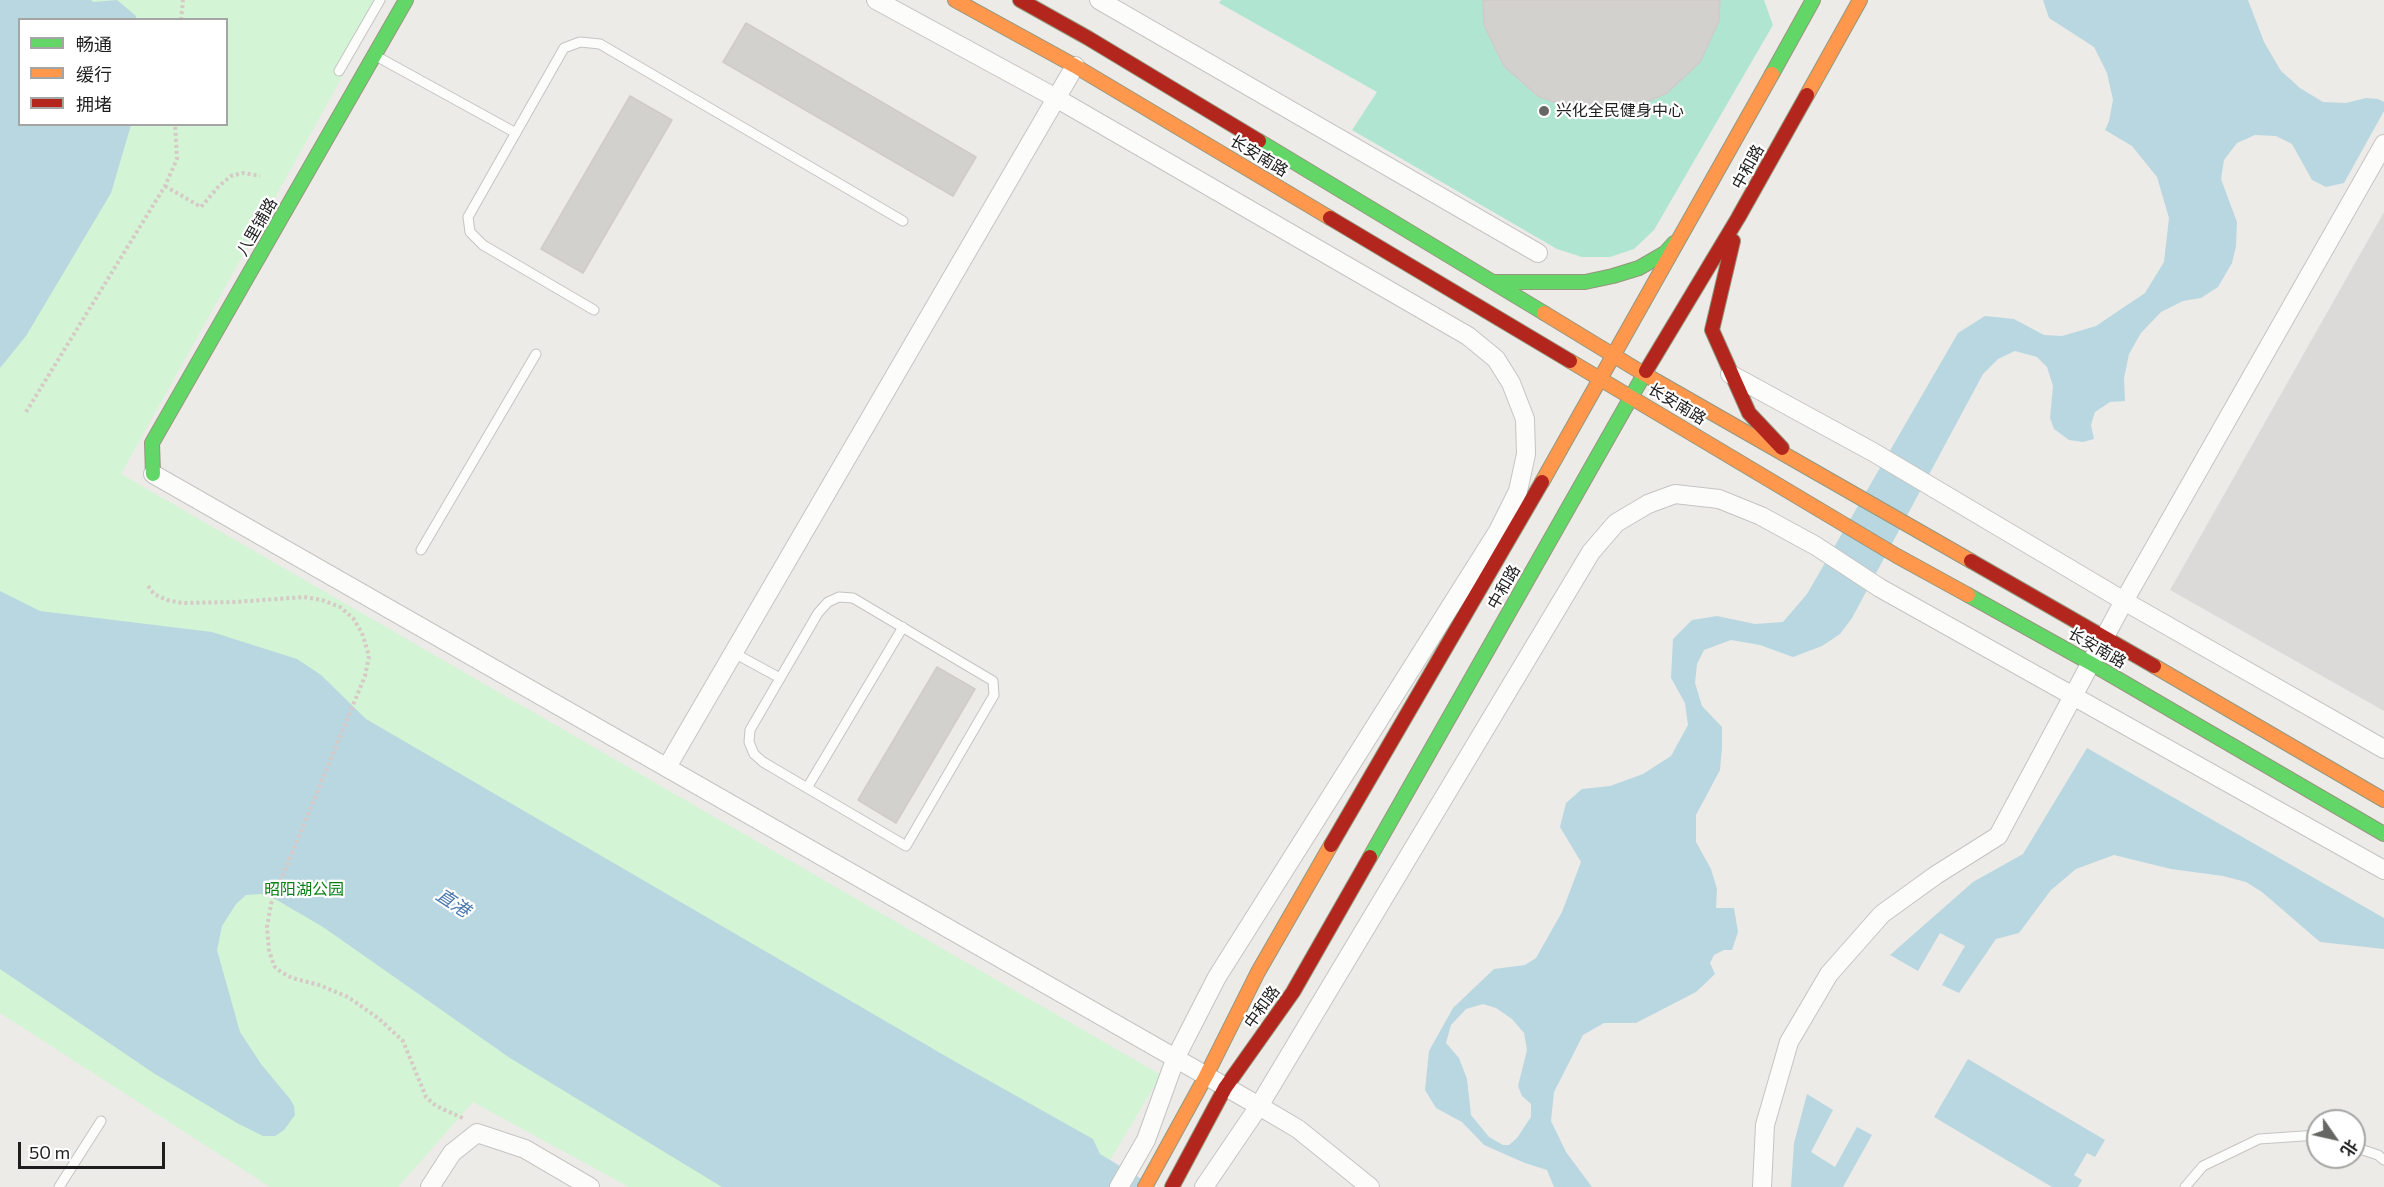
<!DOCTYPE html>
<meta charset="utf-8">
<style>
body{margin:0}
#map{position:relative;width:2384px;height:1187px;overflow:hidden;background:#ecebe7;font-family:Commissioner,"Noto Sans SC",sans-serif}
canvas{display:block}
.legend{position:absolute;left:18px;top:18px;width:210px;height:108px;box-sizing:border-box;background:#fff;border:2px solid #a5a5a5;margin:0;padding:8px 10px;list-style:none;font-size:18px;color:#1e1e1e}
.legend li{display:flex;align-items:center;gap:12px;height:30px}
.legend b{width:30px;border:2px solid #a5a5a5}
.north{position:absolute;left:2306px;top:1109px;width:60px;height:60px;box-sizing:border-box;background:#fff;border:2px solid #a5a5a5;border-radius:50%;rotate:124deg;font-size:16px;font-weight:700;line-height:24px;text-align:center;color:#1e1e1e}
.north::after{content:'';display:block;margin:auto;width:21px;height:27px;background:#666664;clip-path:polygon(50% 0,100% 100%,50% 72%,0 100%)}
.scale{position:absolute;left:18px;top:1142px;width:147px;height:27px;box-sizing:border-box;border:3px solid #1e1e1e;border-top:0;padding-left:8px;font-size:18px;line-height:21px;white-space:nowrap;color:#1e1e1e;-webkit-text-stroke:4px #fff;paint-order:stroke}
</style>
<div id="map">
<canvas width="2384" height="1187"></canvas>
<ul class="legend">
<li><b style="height:8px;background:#63d668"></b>畅通</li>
<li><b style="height:8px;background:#ff974d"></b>缓行</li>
<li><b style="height:8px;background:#b3261e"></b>拥堵</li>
</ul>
<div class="north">北</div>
<div class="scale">50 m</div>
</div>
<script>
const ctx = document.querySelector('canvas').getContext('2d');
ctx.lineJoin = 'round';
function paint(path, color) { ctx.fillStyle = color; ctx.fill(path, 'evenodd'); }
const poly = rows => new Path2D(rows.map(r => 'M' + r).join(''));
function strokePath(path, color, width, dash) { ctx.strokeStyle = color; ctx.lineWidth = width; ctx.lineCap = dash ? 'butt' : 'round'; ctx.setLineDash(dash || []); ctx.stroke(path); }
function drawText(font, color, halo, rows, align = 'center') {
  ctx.font = font + ' Commissioner,"Noto Sans SC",sans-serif'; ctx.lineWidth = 4.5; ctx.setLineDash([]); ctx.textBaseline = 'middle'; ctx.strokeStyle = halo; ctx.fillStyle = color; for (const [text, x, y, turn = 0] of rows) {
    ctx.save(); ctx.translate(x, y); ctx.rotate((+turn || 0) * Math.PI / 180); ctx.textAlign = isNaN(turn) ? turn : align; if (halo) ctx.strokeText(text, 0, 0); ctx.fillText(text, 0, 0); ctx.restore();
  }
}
paint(poly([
 [2384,212,2384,711,2170,590]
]), '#dbdad8');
paint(poly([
 [0,0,385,0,121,474,1161,1075,1094,1187,629,1187,473,1102,398,1187,270,1187,0,1013],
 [20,20,226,20,226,124,20,124]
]), '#d3f4d5');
paint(poly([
 [1221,0,1764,0,1773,25,1654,230,1634,249,1610,257,1582,257,1557,249,1352,130,1377,92,1219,3]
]), '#b0e6d1');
paint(poly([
 [0,0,91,0,93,2,117,0,136,16,136,19,20,20,20,124,131,125,111,193,26,336,0,368],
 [2043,0,2248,0,2264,42,2281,71,2300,88,2323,102,2346,103,2366,98,2378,99,2384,102,2384,111,2344,183,2326,187,2312,180,2292,144,2276,136,2255,135,2237,143,2224,160,2221,179,2237,222,2236,246,2232,263,2218,287,2201,298,2183,301,2161,312,2141,333,2129,354,2124,378,2125,401,2110,402,2095,412,2091,425,2094,439,2083,442,2069,440,2054,429,2050,418,2053,386,2047,367,2037,357,2015,351,1998,359,1983,374,1852,618,1840,634,1822,646,1793,657,1760,645,1731,640,1704,650,1697,664,1695,683,1702,706,1722,727,1722,747,1720,770,1696,815,1696,842,1711,869,1717,889,1716,908,1734,908,1738,932,1732,950,1724,950,1714,955,1710,963,1715,974,1696,992,1636,1023,1604,1023,1583,1035,1554,1092,1551,1121,1566,1152,1592,1187,1554,1187,1547,1170,1525,1163,1484,1145,1462,1122,1436,1108,1425,1090,1429,1051,1453,1008,1494,969,1525,965,1536,958,1562,912,1581,862,1560,827,1566,803,1582,789,1610,786,1643,774,1671,756,1688,725,1685,703,1671,678,1673,639,1692,620,1717,616,1755,624,1783,622,1807,594,1958,333,1985,316,2014,319,2044,335,2062,336,2096,326,2145,293,2164,262,2169,218,2157,177,2132,146,2105,130,2109,121,2113,100,2107,73,2094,47,2049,18],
 [1483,1004,1496,1008,1512,1019,1524,1033,1527,1050,1518,1086,1522,1096,1531,1104,1531,1117,1517,1138,1509,1145,1503,1145,1489,1137,1471,1115,1467,1079,1459,1058,1446,1043,1451,1025,1466,1009],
 [0,591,40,611,212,632,297,659,321,675,366,719,954,1061,1093,1139,1100,1154,1155,1187,722,1187,510,1058,323,927,270,896,261,894,246,895,236,904,222,926,217,950,240,1032,261,1064,290,1099,294,1106,295,1115,284,1130,275,1136,263,1136,237,1123,155,1074,0,969],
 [2087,748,2384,918,2384,949,2320,942,2262,892,2246,882,2223,876,2171,869,2114,855,2076,869,2051,890,2019,933,1996,939,1959,993,1942,985,1965,946,1940,933,1918,971,1890,955,1973,882,2023,854],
 [1968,1059,2105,1140,2095,1157,2087,1153,2074,1175,2082,1180,2078,1187,2052,1187,1934,1117],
 [1807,1094,1833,1110,1811,1152,1835,1167,1857,1127,1872,1135,1843,1187,1791,1187,1794,1143]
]), '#b9d7e1');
const building = poly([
 [1483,0,1720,0,1719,21,1700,62,1667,93,1625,111,1580,112,1538,96,1504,66,1484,25,1483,0],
 [746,23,976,157,953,196,723,62,746,23],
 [630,96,672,120,583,273,541,249,630,96],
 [937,667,975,689,896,823,858,800,937,667]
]);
paint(building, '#d3d1ce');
strokePath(building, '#cfccc8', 1.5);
const lane = poly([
 [376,56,516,133],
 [339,71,380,0],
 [594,310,483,245,470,232,468,217,564,48,580,42,600,44,903,221],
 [421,550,536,354],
 [839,597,853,598,993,681,994,695,906,846,763,762,754,754,749,742,750,730,818,613,828,602,839,597],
 [734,653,780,678],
 [807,788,903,627],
 [2354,1147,2378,1155,2384,1160],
 [59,1187,101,1121],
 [2185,1187,2203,1166,2259,1139,2318,1135]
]);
const street = poly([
 [876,0,1056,98,1468,336,1496,359,1511,383,1525,419,1526,454,1518,491,1498,531,1217,977,1176,1057,1146,1140,1119,1187],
 [1099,0,1538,253],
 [1730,374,1873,452,2124,601,2384,749],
 [153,474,1259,1106,1298,1129,1370,1187],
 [667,767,1075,66],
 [430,1187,452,1153,477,1133,525,1149,590,1187],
 [1204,1187,1259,1106,1591,552,1616,523,1648,504,1675,494,1719,499,1761,516,1816,546,1880,588,2384,870],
 [1762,1187,1765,1125,1789,1042,1829,974,1882,914,1936,875,1998,836,2124,601,2384,144]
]);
const fast = poly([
 [1772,74,1813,0],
 [1259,141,1544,313],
 [1493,282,1585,282,1613,276,1639,268,1665,253,1674,243],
 [153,474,152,443,406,0],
 [1968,595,2092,664,2384,834],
 [1370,857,1646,371]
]);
const slow = poly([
 [955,0,1075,66,1330,218],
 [1807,95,1860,0],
 [1544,313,1644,374,1971,561],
 [1570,361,1897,556,1968,595],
 [1542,482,1772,74],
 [2154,666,2384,800],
 [1145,1187,1206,1076,1258,972,1331,845]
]);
const jam = poly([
 [1020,0,1088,38,1259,141],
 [1330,218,1570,361],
 [1733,241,1712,330,1749,413,1782,448],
 [1646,371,1738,218,1807,95],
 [1971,561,2154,666],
 [1331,845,1542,482],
 [1172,1187,1225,1088,1293,992,1370,857]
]);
strokePath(lane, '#c5c4c3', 11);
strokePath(street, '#c5c4c3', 20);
strokePath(fast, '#94977e', 16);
strokePath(slow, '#94977e', 16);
strokePath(jam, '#94977e', 16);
strokePath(poly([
 [181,20,183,0],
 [165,186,201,207,219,186,231,176,243,173,260,176],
 [26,412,165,186,177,159,175,124],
 [148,586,154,594,167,600,182,603,235,602,304,597,322,600,340,607,353,618,362,633,369,656,365,676,271,904,267,927,269,950,274,966,281,972,292,978,319,985,348,997,378,1018,403,1041,426,1097,436,1106,465,1119]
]), '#d7c9c6', 4, [3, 3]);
strokePath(lane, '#fcfcfb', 9);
strokePath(street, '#fcfcfb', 18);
strokePath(fast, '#63d668', 14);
strokePath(slow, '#ff974d', 14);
strokePath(jam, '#b3261e', 14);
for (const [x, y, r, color] of [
 [1544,111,6,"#666664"]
]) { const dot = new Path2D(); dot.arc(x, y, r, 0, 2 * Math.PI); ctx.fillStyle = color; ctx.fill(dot); strokePath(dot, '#fff', 2); }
drawText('16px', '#1e1e1e', '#fff', [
 ["兴化全民健身中心",1556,111]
], 'left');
drawText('16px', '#1e1e1e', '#fff', [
 ["长安南路",1259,156,31],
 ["中和路",1748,167,-61],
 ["八里铺路",257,227,-60],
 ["长安南路",1677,404,31],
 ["中和路",1504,587,-60],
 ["长安南路",2097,648,30],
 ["中和路",1262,1007,-54]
]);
drawText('16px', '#088017', '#fff', [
 ["昭阳湖公园",304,890]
]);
drawText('italic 18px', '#4878b0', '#fff', [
 ["直港",453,903,33]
]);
</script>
